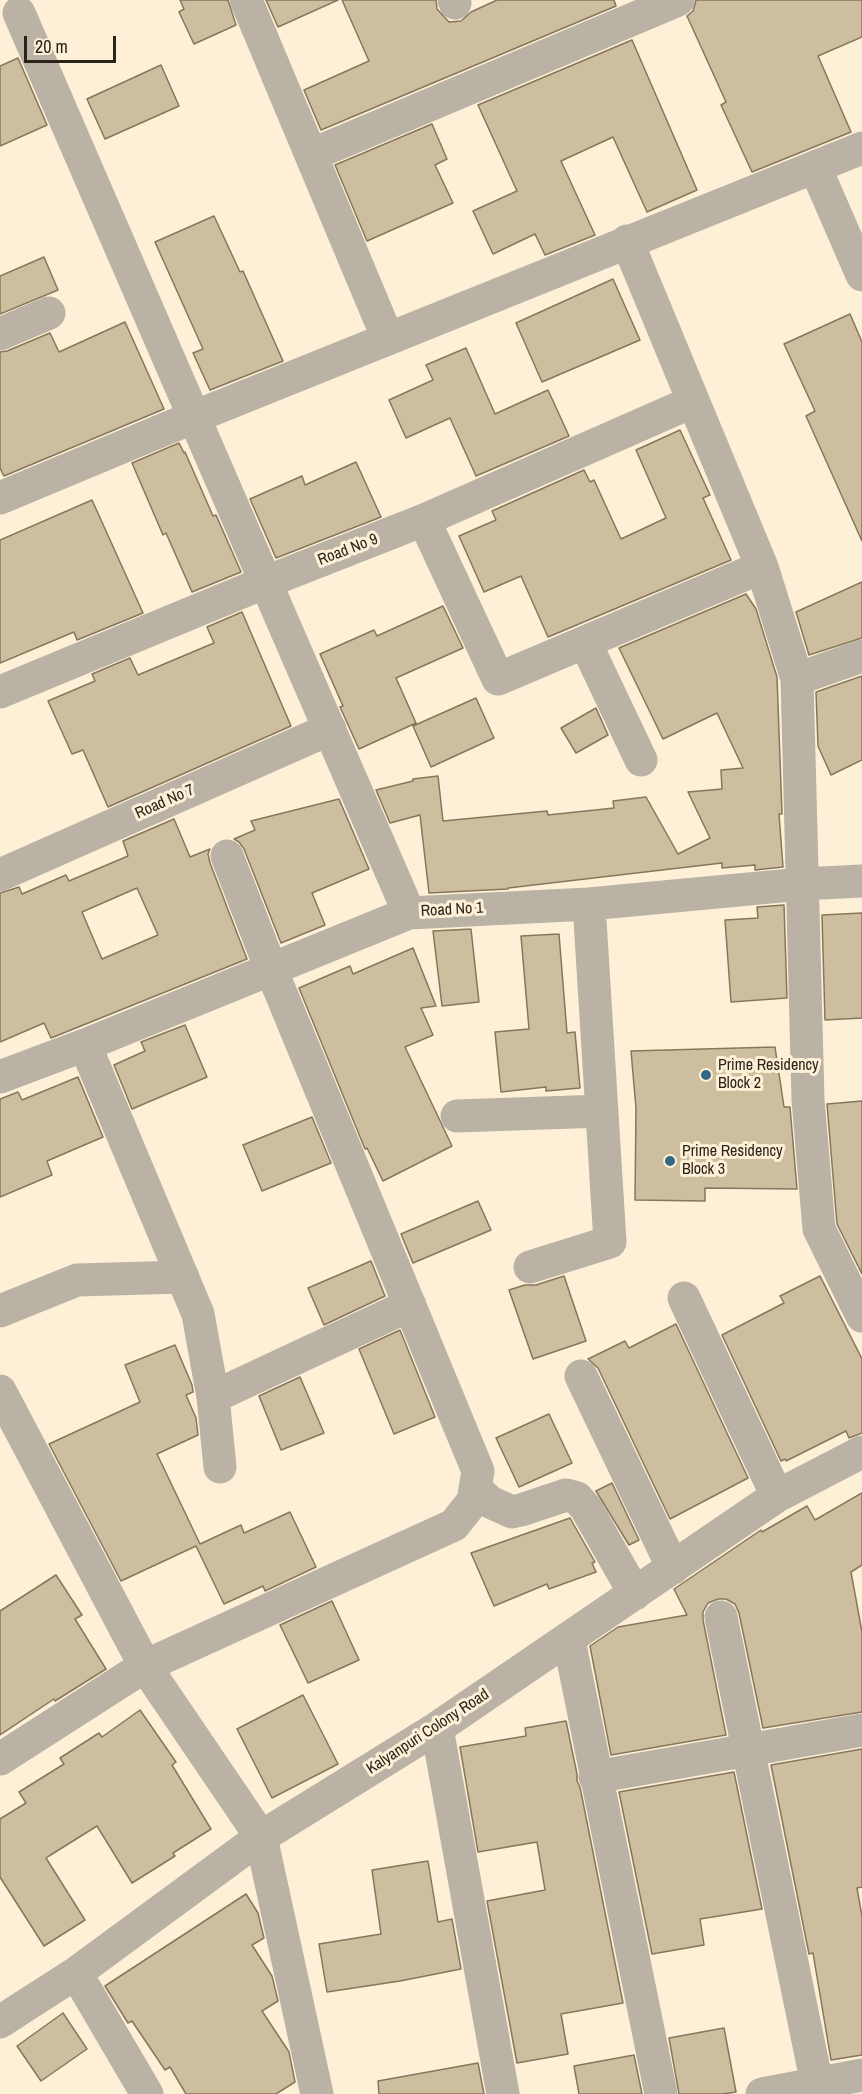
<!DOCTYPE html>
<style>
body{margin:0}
#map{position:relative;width:862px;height:2094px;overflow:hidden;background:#fef0d7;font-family:"Archivo Narrow",sans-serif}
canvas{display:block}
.scale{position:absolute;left:24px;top:36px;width:92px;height:27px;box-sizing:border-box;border:3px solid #2a2419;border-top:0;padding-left:8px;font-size:18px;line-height:21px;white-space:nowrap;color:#2a2419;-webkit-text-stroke:4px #fef0d7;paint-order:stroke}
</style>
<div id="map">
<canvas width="862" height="2094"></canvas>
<div class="scale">20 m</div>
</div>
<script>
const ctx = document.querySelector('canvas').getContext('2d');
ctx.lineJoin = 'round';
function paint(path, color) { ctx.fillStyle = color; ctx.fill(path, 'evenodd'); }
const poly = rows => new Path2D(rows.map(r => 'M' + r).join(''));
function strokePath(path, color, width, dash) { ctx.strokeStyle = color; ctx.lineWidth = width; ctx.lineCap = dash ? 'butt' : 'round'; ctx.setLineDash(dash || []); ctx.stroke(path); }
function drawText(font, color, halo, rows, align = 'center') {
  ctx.font = font + ' "Archivo Narrow",sans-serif'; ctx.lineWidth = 6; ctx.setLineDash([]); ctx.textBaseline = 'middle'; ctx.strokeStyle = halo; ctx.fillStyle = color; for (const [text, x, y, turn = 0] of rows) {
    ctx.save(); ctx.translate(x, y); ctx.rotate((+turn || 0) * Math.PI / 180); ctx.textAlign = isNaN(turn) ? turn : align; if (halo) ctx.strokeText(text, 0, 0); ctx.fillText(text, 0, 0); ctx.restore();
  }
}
const building = poly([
 [180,0,228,0,236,25,194,44,179,12,184,9,180,0],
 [266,0,338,0,278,27,266,0],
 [342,0,436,0,437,9,449,22,461,21,471,12,497,0,614,0,616,6,321,130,304,90,369,61,342,0],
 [696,0,862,0,862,37,818,56,851,132,752,172,721,105,726,102,687,16,693,11,696,0],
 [632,40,697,190,647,212,613,137,561,161,595,235,545,255,535,234,493,254,473,211,517,191,478,105,632,40],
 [18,58,47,125,0,146,0,66,18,58],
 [161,65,179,106,105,139,87,99,161,65],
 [432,124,447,159,435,165,453,203,367,241,335,165,432,124],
 [214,216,240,272,243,271,283,361,210,390,193,353,203,349,155,242,214,216],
 [44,257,58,290,0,314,0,276,44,257],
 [613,279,640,340,542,382,516,323,613,279],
 [850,314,862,342,862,541,806,416,815,411,784,344,850,314],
 [125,322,164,409,4,476,0,468,0,352,7,351,50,333,59,352,125,322],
 [466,348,495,414,548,390,569,436,476,476,450,418,406,438,389,400,433,380,426,365,466,348],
 [680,430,710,495,703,498,731,560,548,637,521,576,484,592,459,536,496,520,492,511,584,470,590,482,594,480,621,539,666,518,636,450,680,430],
 [179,443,184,453,185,452,213,516,216,515,241,572,192,592,166,533,163,535,132,463,179,443],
 [356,462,381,517,276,558,250,499,302,476,305,485,356,462],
 [92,500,143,613,77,640,74,632,0,663,0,540,92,500],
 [862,582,862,638,809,655,796,612,862,582],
 [746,594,756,609,777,677,782,814,779,814,783,867,755,870,755,865,722,868,722,863,508,888,508,889,429,893,420,815,390,823,376,790,413,781,413,779,438,776,443,821,547,811,548,815,614,808,613,801,646,797,678,854,710,838,688,792,722,789,721,770,743,768,717,713,663,739,619,648,746,594],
 [443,606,463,648,396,678,416,723,359,749,340,707,343,706,320,654,374,630,377,636,443,606],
 [242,612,291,726,108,807,83,750,72,754,48,701,95,681,92,674,130,658,138,675,214,643,207,627,242,612],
 [862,676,862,760,831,775,818,746,816,692,862,676],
 [476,698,494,738,431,767,413,726,476,698],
 [596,708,608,735,576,753,561,728,596,708],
 [339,799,369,869,312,893,325,925,281,943,244,849,239,842,234,839,255,830,251,821,339,799],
 [174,819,190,857,210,849,208,854,210,863,247,959,51,1038,44,1023,0,1042,0,893,19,887,22,894,66,875,69,881,128,856,123,841,174,819],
 [137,888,158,935,102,959,82,912,137,888],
 [784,905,787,998,731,1002,725,920,758,918,757,907,784,905],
 [862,913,862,1018,825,1020,822,915,862,913],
 [471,929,479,1002,442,1006,433,931,471,929],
 [559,934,567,1033,575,1032,580,1088,546,1091,546,1087,501,1092,495,1032,529,1029,521,936,559,934],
 [413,948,436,1006,421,1008,433,1035,405,1047,452,1146,383,1181,367,1148,365,1149,299,988,350,966,353,974,413,948],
 [185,1025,207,1077,132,1109,114,1065,145,1051,141,1042,185,1025],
 [775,1047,784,1107,790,1107,797,1189,705,1188,705,1201,635,1200,636,1108,631,1051,775,1047],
 [78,1077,103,1137,47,1161,52,1175,0,1197,0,1099,18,1092,22,1100,78,1077],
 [862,1101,862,1274,837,1224,827,1104,862,1101],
 [312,1117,331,1163,262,1191,243,1145,312,1117],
 [478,1201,491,1230,413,1263,401,1234,478,1201],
 [371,1261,385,1296,324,1325,308,1288,371,1261],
 [564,1276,586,1341,533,1359,509,1290,525,1285,536,1285,564,1276],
 [820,1276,862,1359,862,1433,849,1438,846,1431,786,1461,785,1459,781,1461,722,1335,784,1303,780,1296,820,1276],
 [676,1324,748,1478,670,1519,598,1368,588,1359,625,1341,629,1348,676,1324],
 [400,1330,435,1417,394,1434,359,1349,400,1330],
 [175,1345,192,1385,193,1392,186,1395,196,1418,198,1435,157,1454,200,1544,241,1525,244,1533,290,1512,316,1567,265,1591,263,1586,224,1604,196,1546,121,1581,49,1444,140,1402,125,1365,175,1345],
 [300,1377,324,1433,281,1450,259,1396,300,1377],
 [549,1414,572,1463,519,1487,496,1438,549,1414],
 [612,1483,639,1540,629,1545,596,1491,612,1483],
 [862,1493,862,1565,851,1572,862,1632,862,1712,763,1728,739,1613,735,1604,726,1599,718,1599,708,1603,703,1612,703,1620,726,1735,611,1755,590,1646,618,1627,687,1615,674,1589,761,1530,762,1532,807,1506,815,1520,862,1493],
 [570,1518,595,1562,592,1563,596,1572,549,1589,547,1584,494,1606,471,1553,570,1518],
 [56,1575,82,1615,75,1619,106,1669,55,1701,54,1699,0,1735,0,1611,56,1575],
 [332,1601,359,1660,308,1683,280,1625,332,1601],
 [303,1695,338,1764,272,1798,237,1729,303,1695],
 [140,1710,176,1762,172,1765,211,1829,173,1853,175,1856,132,1883,97,1826,49,1856,46,1858,85,1920,44,1946,0,1877,0,1819,26,1803,19,1792,64,1764,60,1758,99,1733,102,1737,140,1710],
 [566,1721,577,1774,577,1781,580,1787,623,2003,561,2014,568,2054,517,2063,487,1901,545,1890,537,1842,478,1852,460,1747,526,1736,525,1728,566,1721],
 [862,1749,862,1887,857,1888,862,1916,862,2055,831,2060,813,1953,809,1954,771,1765,862,1749],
 [734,1772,762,1909,700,1919,704,1945,652,1954,619,1792,734,1772],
 [428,1861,438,1922,452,1919,461,1969,400,1981,327,1992,319,1944,381,1934,372,1870,428,1861],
 [246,1894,258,1913,264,1938,252,1945,272,1976,278,2001,262,2011,289,2052,295,2082,276,2094,186,2094,170,2067,165,2070,132,2021,128,2023,105,1986,246,1894],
 [63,2013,87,2049,41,2081,17,2046,63,2013],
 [724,2028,736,2092,723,2094,679,2094,669,2038,724,2028],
 [634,2055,642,2094,579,2094,574,2066,634,2055],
 [478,2063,484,2094,379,2094,378,2081,478,2063]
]);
paint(building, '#cebea0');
strokePath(building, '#86775b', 1.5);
strokePath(poly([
 [246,0,388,339],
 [454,0,455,3],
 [19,13,409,913],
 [311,155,678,0],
 [815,167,862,275],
 [627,241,762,567,797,679,808,1100,819,1229,862,1316],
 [0,334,49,313],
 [0,498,194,417,862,148],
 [424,520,498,679,762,567],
 [585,642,641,760],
 [797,679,862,656],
 [0,692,266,582,424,520,692,402],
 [0,875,330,729],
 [85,1045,198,1314,213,1397,220,1467],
 [0,1077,85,1045,409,913,589,904,802,884,862,881],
 [457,1116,602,1111],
 [530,1267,610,1242,589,904],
 [684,1298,777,1496],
 [0,1311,77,1280,183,1277],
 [581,1376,673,1568],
 [0,1391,145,1666,261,1837,317,2094],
 [213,1397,410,1305],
 [475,1488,490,1502,512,1512,521,1510,566,1495,577,1498,586,1508,635,1594],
 [721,1617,819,2094],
 [569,1640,661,2094],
 [437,1728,503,2094],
 [0,1759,145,1666,454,1525,473,1501,478,1471,271,969,227,856],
 [595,1777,862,1730],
 [76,1973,147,2094],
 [0,2022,76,1973,261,1837,437,1728,777,1496,862,1452],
 [762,2094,862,2075]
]), '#b9b2a5', 33);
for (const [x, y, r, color] of [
 [706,1075,6,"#326883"],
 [670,1161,6,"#326883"]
]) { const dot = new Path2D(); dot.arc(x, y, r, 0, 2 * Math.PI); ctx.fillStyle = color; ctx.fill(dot); strokePath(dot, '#fef0d7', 2); }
drawText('16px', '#2a2419', '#fef0d7', [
 ["Road No 9",348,550,-21],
 ["Road No 7",165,802,-24],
 ["Road No 1",452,910,-3],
 ["Kalyanpuri Colony Road",428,1732,-33]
]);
drawText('16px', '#2a2419', '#fef0d7', [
 ["Prime Residency",718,1066],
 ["Block 2",718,1084],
 ["Prime Residency",682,1152],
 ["Block 3",682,1170]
], 'left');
</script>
